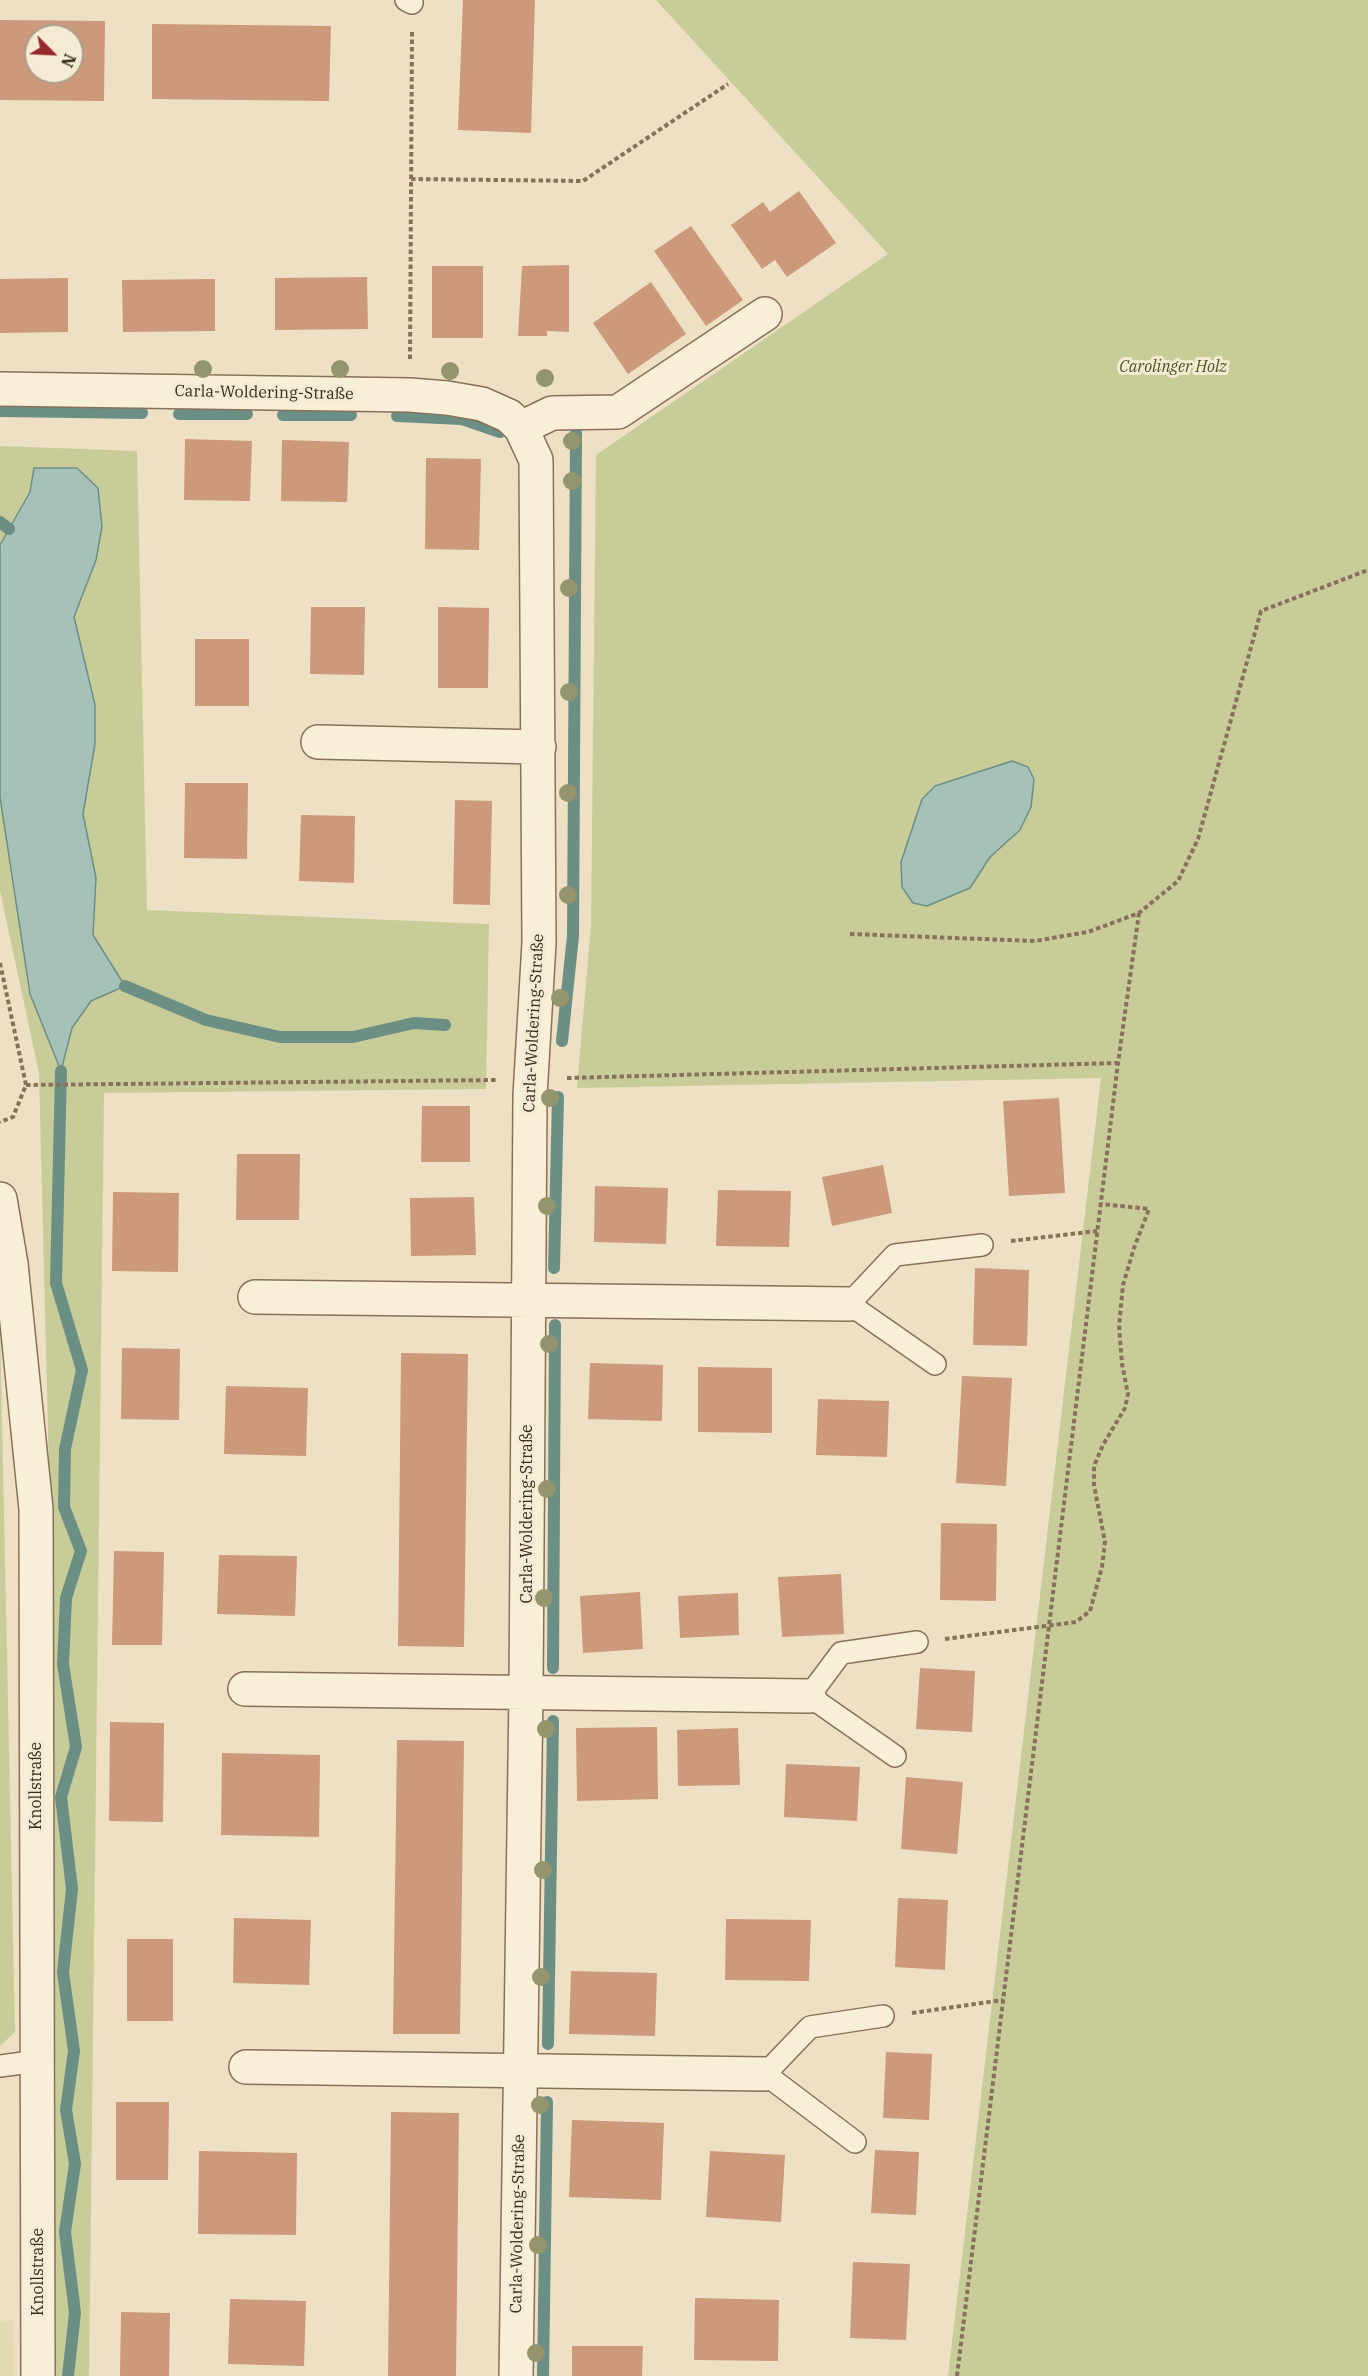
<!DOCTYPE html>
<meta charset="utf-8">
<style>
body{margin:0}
#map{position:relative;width:1368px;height:2376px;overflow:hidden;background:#eee0c4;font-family:"IBM Plex Serif",serif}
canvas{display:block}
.north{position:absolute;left:24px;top:24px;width:60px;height:60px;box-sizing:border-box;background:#f5ead3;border:2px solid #a99d8b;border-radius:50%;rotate:114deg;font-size:16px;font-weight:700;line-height:24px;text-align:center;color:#382a1e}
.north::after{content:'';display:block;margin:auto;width:21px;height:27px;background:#972a2f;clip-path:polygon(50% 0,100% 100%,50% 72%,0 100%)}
</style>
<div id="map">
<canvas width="1368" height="2376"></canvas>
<div class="north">N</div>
</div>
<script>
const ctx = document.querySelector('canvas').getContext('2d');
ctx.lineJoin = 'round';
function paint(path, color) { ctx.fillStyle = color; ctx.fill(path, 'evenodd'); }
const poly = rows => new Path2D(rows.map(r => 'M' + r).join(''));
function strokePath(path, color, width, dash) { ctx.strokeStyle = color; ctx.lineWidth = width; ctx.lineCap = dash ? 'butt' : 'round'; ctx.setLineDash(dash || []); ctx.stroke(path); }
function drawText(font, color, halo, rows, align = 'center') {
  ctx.font = font + ' "IBM Plex Serif",serif'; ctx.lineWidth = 6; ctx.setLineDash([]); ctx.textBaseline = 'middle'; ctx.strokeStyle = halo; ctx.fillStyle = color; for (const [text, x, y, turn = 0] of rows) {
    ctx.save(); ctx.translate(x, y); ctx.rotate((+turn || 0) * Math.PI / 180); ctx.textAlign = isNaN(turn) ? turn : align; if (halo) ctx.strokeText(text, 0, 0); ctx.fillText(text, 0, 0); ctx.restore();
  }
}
paint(poly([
 [13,2320,14,2376,0,2376,0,2321]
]), '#e4dab1');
paint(poly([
 [656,0,1368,0,1368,2376,948,2376,1101,1078,577,1088,591,925,596,455,888,254],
 [0,446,137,451,147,910,489,924,486,1089,104,1093,89,2376,47,2376,50,1509,39,1073,0,891],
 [0,1326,15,2032,0,2046]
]), '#c8cc98');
const water = poly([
 [34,468,77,468,98,488,102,527,96,560,74,617,95,705,95,744,83,814,96,878,93,935,125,986,91,1001,72,1028,61,1071,30,994,0,797,0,545,30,492,34,468],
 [1012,761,1028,767,1034,779,1031,807,1020,830,990,857,970,888,927,906,913,903,902,887,901,862,922,799,935,786,1012,761]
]);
paint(water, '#a6c1b8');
strokePath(water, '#6c8f85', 1.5);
strokePath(poly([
 [0,411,142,413],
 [179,414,247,414],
 [283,415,351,415],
 [397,416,462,419,500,432],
 [0,522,9,529],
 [125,986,206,1020,280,1037,353,1037,414,1023,445,1025],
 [562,1041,573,936,576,433],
 [61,1071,56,1283,82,1370,65,1449,64,1507,81,1551,66,1598,63,1664,76,1747,61,1797,72,1889,63,1972,74,2051,66,2110,75,2164,65,2232,75,2313,68,2376],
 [554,1268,558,1097],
 [553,1668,555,1325],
 [548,2044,553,1721],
 [543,2376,547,2102]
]), '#6c8f85', 12);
paint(poly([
 [463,0,535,0,531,133,458,130],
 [0,20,105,21,104,101,0,100],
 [36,36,72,36,72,72,36,72],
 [152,24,331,26,329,101,152,99],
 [799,191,836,243,787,277,775,260,762,269,731,225,763,202,770,212],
 [691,226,743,300,706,326,654,251],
 [569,265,569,332,547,331,547,336,518,336,522,266],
 [432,266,483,266,483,338,432,338],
 [367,277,368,329,275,330,275,278],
 [68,278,68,332,0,333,0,279],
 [215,279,215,331,123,332,122,280],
 [651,282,686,334,628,374,593,323],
 [185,439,252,441,250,501,184,500],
 [282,440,349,442,347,502,281,501],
 [426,458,481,459,479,550,425,549],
 [311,607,365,607,364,675,310,674],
 [438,607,489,608,488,688,438,688],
 [195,639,249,639,249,706,195,706],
 [185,783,248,783,247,859,184,858],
 [455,800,492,801,490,905,453,904],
 [301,815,355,816,354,883,299,881],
 [1059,1098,1065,1193,1009,1196,1003,1101],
 [422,1106,470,1106,470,1162,421,1162],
 [237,1154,300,1154,299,1220,236,1220],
 [883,1165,892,1213,832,1226,822,1177],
 [595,1186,668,1188,666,1244,594,1242],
 [718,1190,791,1191,789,1247,716,1246],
 [113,1192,179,1193,178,1272,112,1271],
 [474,1197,476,1255,411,1256,410,1198],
 [975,1268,1029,1270,1027,1346,973,1345],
 [122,1348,180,1349,179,1420,121,1419],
 [401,1353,468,1354,464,1647,398,1646],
 [590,1363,663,1365,662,1421,588,1419],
 [698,1367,772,1368,772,1433,698,1432],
 [962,1376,1012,1378,1006,1486,956,1483],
 [226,1386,308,1388,306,1456,224,1454],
 [818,1399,889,1401,887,1457,816,1455],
 [941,1523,997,1524,996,1601,940,1600],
 [114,1551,164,1552,162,1645,112,1645],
 [219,1555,297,1556,295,1616,217,1614],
 [841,1574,844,1634,782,1637,778,1577],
 [640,1592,643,1649,583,1653,580,1596],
 [738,1593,739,1635,680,1638,678,1596],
 [920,1668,975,1671,972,1732,916,1729],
 [110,1722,164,1723,163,1822,109,1821],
 [657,1727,658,1799,577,1801,576,1728],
 [738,1728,740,1785,678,1786,677,1730],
 [397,1740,464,1741,460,2034,393,2034],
 [222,1753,320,1755,319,1837,221,1835],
 [786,1764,860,1767,857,1821,784,1817],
 [906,1777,963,1782,957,1854,901,1849],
 [898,1898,948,1900,945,1970,895,1967],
 [234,1918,311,1920,309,1985,233,1983],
 [726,1919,811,1920,809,1981,725,1980],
 [127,1939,173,1939,173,2021,127,2021],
 [571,1971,657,1973,655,2036,569,2034],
 [886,2052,932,2054,929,2120,883,2118],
 [116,2102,169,2102,168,2180,116,2180],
 [391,2112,459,2113,456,2376,388,2376],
 [572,2120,664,2123,661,2200,569,2197],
 [875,2150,919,2152,916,2215,871,2213],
 [199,2151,297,2153,296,2235,198,2234],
 [710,2151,785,2155,781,2222,706,2217],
 [853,2262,910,2264,906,2340,850,2338],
 [695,2298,779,2300,778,2361,694,2360],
 [230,2299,306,2301,304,2366,228,2364],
 [121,2312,170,2313,169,2376,120,2376],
 [572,2346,643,2346,642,2376,572,2376]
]), '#cc997a');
const lane = poly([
 [406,0,412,3],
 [935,1364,849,1304,895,1255,982,1245],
 [895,1756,809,1696,841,1653,917,1642],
 [0,2066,37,2061],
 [855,2142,765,2074,810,2027,883,2016]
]);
const street = poly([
 [0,389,410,395,447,398,482,404,509,416,521,428,536,460,539,943,530,1096,526,1693,516,2376],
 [521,428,552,413,618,412,765,314],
 [318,742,539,747],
 [0,1199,11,1264,36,1509,38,2376],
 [255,1297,849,1304],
 [245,1689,809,1696],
 [246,2067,765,2074]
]);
strokePath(lane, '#88715a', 24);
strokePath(street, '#88715a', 36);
strokePath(poly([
 [411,179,583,181,728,84],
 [410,359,412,31],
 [850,934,1035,941,1088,932,1139,913,1178,881,1198,839,1261,611,1368,570],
 [0,963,26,1085,13,1117,0,1122],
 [567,1078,1118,1063],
 [26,1085,496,1080],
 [1011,1241,1097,1231],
 [945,1639,1076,1622,1090,1611,1102,1567,1105,1542,1094,1485,1094,1466,1103,1445,1125,1408,1128,1394,1122,1364,1119,1326,1123,1285,1134,1248,1149,1209,1101,1204],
 [912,2013,1003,2000],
 [957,2376,1118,1063,1139,913]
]), '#88715a', 4, [4.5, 3]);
strokePath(lane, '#f9eed7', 21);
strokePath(street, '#f9eed7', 33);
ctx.fillStyle = '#94946d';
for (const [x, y] of [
 [203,369],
 [340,369],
 [450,371],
 [545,378],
 [572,441],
 [572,481],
 [569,588],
 [569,692],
 [568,793],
 [568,895],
 [560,998],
 [550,1098],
 [547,1206],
 [549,1344],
 [547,1489],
 [544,1598],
 [546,1729],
 [543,1870],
 [541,1977],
 [540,2105],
 [538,2245],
 [536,2353]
]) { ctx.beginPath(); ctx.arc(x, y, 9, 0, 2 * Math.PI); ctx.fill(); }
drawText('italic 16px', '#4a5525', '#f5ead3', [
 ["Carolinger Holz",1173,367]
]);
drawText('16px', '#382a1e', '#f5ead3', [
 ["Carla-Woldering-Straße",264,393,1],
 ["Carla-Woldering-Straße",534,1023,-87],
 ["Carla-Woldering-Straße",527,1514,-90],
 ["Knollstraße",36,1786,-90],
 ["Carla-Woldering-Straße",518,2224,-89],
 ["Knollstraße",38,2272,-90]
]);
</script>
